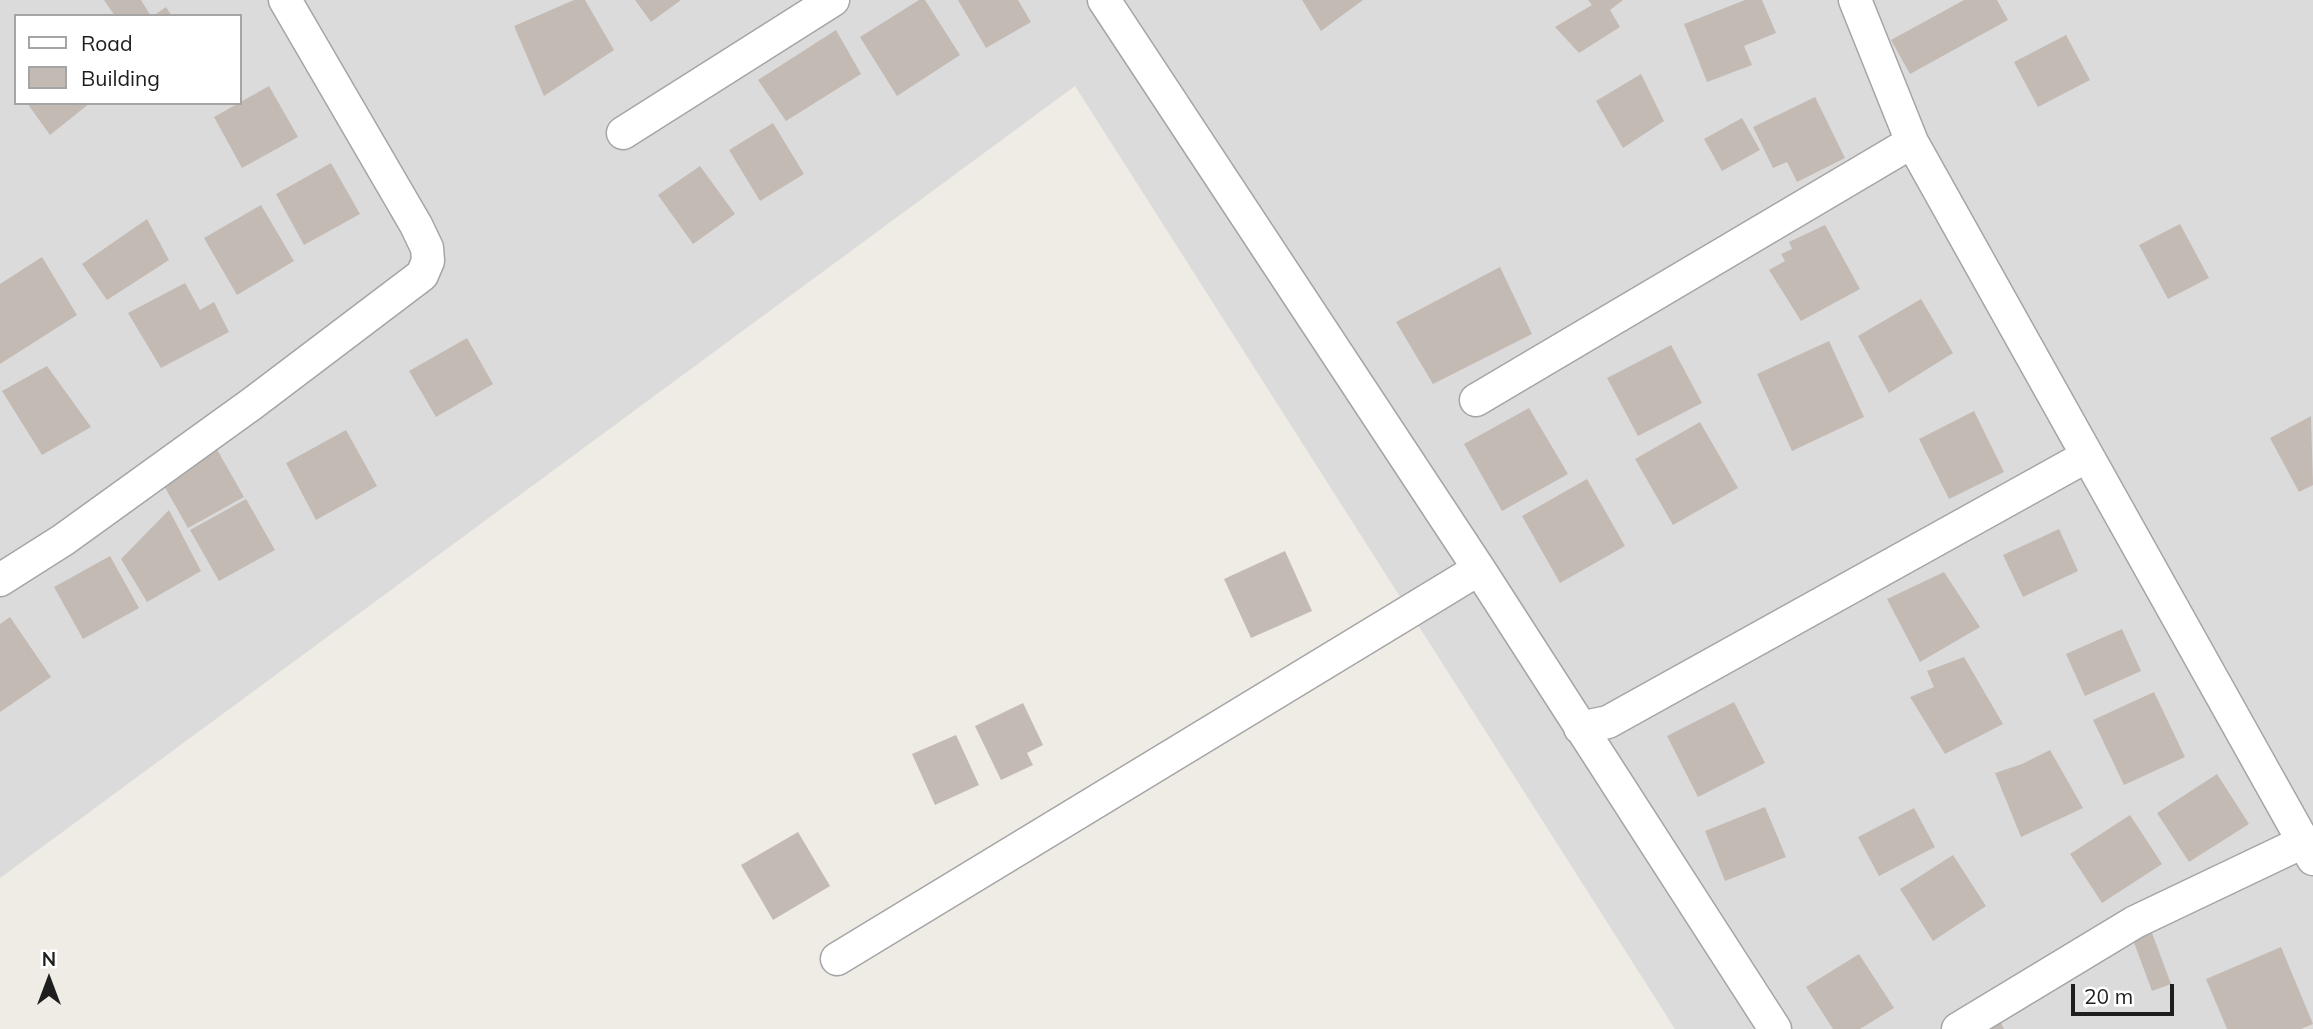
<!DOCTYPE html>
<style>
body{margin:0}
#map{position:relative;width:2313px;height:1029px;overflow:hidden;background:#efebe5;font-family:Mulish,sans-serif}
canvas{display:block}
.legend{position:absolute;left:14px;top:14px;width:228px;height:91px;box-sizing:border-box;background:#fff;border:2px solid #a5a5a5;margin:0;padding:9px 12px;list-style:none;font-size:21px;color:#1e1e1e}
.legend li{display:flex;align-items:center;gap:14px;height:35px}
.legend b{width:35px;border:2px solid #a5a5a5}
.north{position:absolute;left:14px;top:945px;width:70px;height:70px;-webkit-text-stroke:5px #fff;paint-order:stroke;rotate:0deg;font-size:19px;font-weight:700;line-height:28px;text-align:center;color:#1e1e1e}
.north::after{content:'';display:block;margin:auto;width:24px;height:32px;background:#1e1e1e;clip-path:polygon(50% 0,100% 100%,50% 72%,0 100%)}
.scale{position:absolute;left:2071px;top:984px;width:103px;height:32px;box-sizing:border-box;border:4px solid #1e1e1e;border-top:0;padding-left:9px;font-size:21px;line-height:24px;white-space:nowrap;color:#1e1e1e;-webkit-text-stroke:5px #fff;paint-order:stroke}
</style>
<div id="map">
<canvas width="2313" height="1029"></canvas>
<ul class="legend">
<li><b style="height:9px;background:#fff"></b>Road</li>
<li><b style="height:19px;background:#c4bab4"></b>Building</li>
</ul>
<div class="north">N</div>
<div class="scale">20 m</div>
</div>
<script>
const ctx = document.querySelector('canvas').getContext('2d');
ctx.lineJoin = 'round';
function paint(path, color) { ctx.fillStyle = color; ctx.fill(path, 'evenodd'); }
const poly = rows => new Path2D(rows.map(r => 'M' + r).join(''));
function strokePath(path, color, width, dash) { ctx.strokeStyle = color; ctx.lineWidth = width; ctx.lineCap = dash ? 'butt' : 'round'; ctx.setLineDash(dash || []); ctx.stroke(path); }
paint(poly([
 [0,0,2313,0,2313,1029,1675,1029,1075,86,0,878],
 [16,16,240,16,240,103,16,103]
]), '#dcdbdb');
paint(poly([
 [104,0,141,0,151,16,115,16],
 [574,0,585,0,614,50,544,96,514,26],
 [635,0,681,0,651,22],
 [919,0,925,0,960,55,897,96,860,37],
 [958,0,1018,0,1031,22,986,48],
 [1302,0,1363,0,1321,31],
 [1588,0,1623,0,1610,10,1620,27,1579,53,1555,27,1592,5],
 [1745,0,1762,0,1776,33,1744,46,1752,65,1707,82,1684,24],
 [1964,0,1997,0,2008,20,1910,74,1891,40],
 [166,7,172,16,153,16],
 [836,30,861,74,786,121,758,80],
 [2066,35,2090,80,2038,107,2014,62],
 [1641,74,1664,121,1623,148,1596,101],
 [269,86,298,137,242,168,214,117],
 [1815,97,1845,158,1797,182,1787,162,1773,168,1753,127],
 [27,103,90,103,50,135],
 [1742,118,1760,150,1722,171,1704,139],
 [773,123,804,174,760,201,729,150],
 [331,163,360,214,304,245,276,194],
 [700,166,735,214,693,244,658,195],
 [261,205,294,261,237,295,204,238],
 [147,219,169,260,107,300,82,264],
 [2180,224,2209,278,2168,299,2139,245],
 [1825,225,1860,289,1801,321,1769,270,1785,261,1781,254,1792,249,1789,242],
 [42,257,77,315,0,364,0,284],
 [1500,267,1532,334,1433,384,1396,322],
 [185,283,200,310,214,302,229,332,161,368,128,313],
 [1921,299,1953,353,1889,393,1858,336],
 [467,338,493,384,436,417,409,371],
 [1829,341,1864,417,1792,451,1757,374],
 [1671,345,1702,403,1638,436,1607,378],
 [47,366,91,427,42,455,2,391],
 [1529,408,1568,474,1502,511,1464,444],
 [1974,411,2004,472,1949,499,1919,439],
 [2311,416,2313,485,2299,492,2270,438],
 [1700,422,1738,488,1673,525,1635,459],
 [346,430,377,486,316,520,286,463],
 [215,446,244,497,188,528,159,477],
 [1587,479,1625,546,1560,583,1522,516],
 [246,499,275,550,219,581,190,530],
 [169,510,201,571,147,602,121,559],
 [2059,529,2078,571,2023,597,2003,555],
 [1285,551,1312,611,1251,638,1224,579],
 [110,556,139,608,83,639,54,587],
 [1944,572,1980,627,1920,662,1887,599],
 [10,617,51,677,0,712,0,624],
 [2122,629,2141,671,2085,696,2066,654],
 [1964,657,2003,724,1945,754,1910,697,1934,687,1927,671],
 [2154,692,2185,757,2124,785,2093,720],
 [1734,702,1765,763,1698,797,1667,736],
 [1023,703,1043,745,1027,753,1033,765,1001,780,975,726],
 [956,735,979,785,935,805,912,754],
 [2050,750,2083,808,2021,837,1995,773,2022,764],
 [2217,774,2249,824,2189,862,2157,813],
 [1765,807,1786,857,1725,881,1705,831],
 [1914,808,1935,847,1879,876,1858,837],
 [2130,815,2162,864,2102,903,2070,854],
 [798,832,830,886,773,920,741,865],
 [1953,855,1986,906,1933,941,1900,889],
 [2152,933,2171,984,2152,991,2133,940],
 [2281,947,2313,1024,2301,1029,2227,1029,2206,979],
 [1859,954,1894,1008,1860,1029,1833,1029,1806,987],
 [2000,1021,2004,1029,1985,1029]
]), '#c4bab4');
const street = poly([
 [1104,0,1479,569,1775,1029],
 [1855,0,1912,142,2313,859],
 [623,133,833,0],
 [1476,400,1912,142],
 [0,580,63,540,253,403,422,275,428,261,427,248,416,225,285,0],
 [1580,728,1608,722,2087,456],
 [837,959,1479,569],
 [1958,1029,2135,922,2303,842]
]);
strokePath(street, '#a5a5a5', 35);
strokePath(street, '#fff', 32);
</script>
